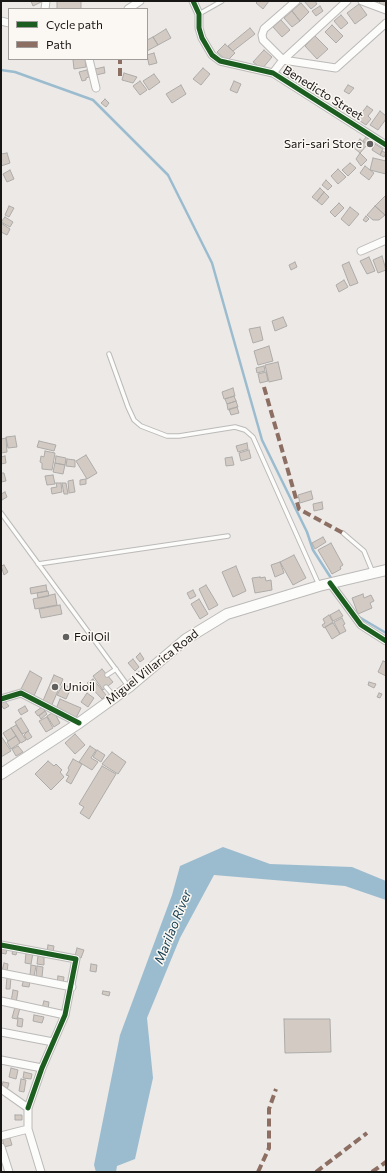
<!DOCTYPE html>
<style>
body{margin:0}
#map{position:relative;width:387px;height:1173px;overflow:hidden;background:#ece9e7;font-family:Commissioner,sans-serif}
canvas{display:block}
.frame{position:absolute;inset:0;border:2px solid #181615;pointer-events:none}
.legend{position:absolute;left:8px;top:8px;width:140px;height:52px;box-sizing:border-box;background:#fbf7f2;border:1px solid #a09d9a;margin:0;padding:5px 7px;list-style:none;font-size:12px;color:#181615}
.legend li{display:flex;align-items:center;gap:8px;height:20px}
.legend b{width:20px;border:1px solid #a09d9a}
</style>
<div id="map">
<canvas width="387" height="1173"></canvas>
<div class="frame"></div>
<ul class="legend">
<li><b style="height:5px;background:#1b5e20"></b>Cycle path</li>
<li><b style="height:5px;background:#8d6e63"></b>Path</li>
</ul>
</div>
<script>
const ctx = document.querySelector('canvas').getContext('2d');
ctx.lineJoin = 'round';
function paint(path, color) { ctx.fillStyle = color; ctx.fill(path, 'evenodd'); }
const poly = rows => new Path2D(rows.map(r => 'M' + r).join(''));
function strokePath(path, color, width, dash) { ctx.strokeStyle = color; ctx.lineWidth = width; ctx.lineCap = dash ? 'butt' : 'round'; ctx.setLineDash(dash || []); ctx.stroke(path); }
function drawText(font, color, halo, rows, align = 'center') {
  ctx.font = font + ' Commissioner,sans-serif'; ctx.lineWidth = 3; ctx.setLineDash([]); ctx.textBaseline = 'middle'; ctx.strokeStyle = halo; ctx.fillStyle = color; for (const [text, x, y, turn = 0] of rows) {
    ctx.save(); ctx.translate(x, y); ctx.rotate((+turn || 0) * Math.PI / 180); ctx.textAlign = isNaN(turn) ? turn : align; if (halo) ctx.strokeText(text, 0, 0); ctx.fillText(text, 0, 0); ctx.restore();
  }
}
paint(poly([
 [223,847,270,864,352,867,386,881,386,900,345,886,214,875,180,938,147,1018,153,1078,135,1159,117,1166,116,1172,96,1172,94,1165,120,1035,172,895,180,866]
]), '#9bbccf');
strokePath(poly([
 [1,70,15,72,93,100,168,175,212,263,262,440,307,532,313,550,331,578],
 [359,617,386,633]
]), '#9bbccf', 2.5);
const building = poly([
 [31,1,43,1,33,6,31,1],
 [57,1,81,1,81,9,57,9,57,1],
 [258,1,269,1,263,9,256,3,258,1],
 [304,1,315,1,317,4,311,9,304,1],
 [380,1,386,1,386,7,379,4,380,1],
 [301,3,309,12,300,21,292,11,301,3],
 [359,4,367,15,355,24,347,13,359,4],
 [320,6,323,11,316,16,312,11,320,6],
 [292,11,300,21,292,27,284,18,292,11],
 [341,15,348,23,341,29,334,21,341,15],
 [281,20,290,30,282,37,273,27,281,20],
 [332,25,343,36,336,43,325,32,332,25],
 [250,28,255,34,233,51,228,46,250,28],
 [166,29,171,38,158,45,153,37,166,29],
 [315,36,328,49,317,59,305,46,315,36],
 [153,37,158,45,147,51,147,40,153,37],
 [225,44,235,53,227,61,217,52,225,44],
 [264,50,272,57,262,69,253,62,264,50],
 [154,53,157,63,149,65,147,55,154,53],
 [76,59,85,59,86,67,74,69,73,60,76,59],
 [104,67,105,73,96,75,95,69,104,67],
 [203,68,210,74,201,85,193,79,203,68],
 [290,68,301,77,296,85,284,75,290,68],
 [87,70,89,77,86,78,86,80,82,81,79,72,87,70],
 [124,73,137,77,133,83,122,80,124,73],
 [154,74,160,82,149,90,143,81,154,74],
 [140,81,147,90,140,95,133,86,140,81],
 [234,81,241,84,237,93,230,90,234,81],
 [181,85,186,94,172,103,166,94,181,85],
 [348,85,354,88,349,94,344,91,348,85],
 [105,99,109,103,106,107,101,103,105,99],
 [337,103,342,106,338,111,334,108,337,103],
 [367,106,373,110,368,116,371,119,366,125,357,119,367,106],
 [380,111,386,116,386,119,378,130,370,125,380,111],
 [366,137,369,140,366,143,363,141,366,137],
 [360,139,367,145,360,153,353,147,360,139],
 [369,140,375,144,372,148,366,143,369,140],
 [375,144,383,149,380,155,372,150,375,144],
 [382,151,386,153,384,157,380,155,382,151],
 [7,153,10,163,1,166,1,154,7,153],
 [360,153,367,160,361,166,356,159,360,153],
 [373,158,386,161,386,174,370,170,373,158],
 [350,163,356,168,348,176,342,170,350,163],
 [365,166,374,173,369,180,360,173,365,166],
 [338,169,346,177,338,184,331,176,338,169],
 [10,170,14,179,7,182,3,174,10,170],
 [326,180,332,186,328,190,322,185,326,180],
 [320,188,324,192,317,201,312,197,320,188],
 [324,192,329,197,322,205,317,201,324,192],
 [386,195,386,214,385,215,375,206,386,195],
 [339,203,344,208,335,217,330,212,339,203],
 [9,206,14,208,9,217,5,215,9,206],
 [375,206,385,215,379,220,373,220,367,215,375,206],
 [350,207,359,214,349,226,341,219,350,207],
 [366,216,369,219,366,222,363,220,366,216],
 [5,217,13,222,10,227,1,222,5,217],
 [1,223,10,229,7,235,1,232,1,223],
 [382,256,386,270,378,273,373,260,382,256],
 [369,257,375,271,367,274,360,261,369,257],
 [295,262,297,267,291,270,289,265,295,262],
 [349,262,358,283,350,286,342,265,349,262],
 [344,280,348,287,339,292,336,285,344,280],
 [283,317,287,326,275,331,272,321,283,317],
 [260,327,263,340,253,343,249,329,260,327],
 [269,346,273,361,258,365,254,351,269,346],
 [278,362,282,379,269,382,265,365,278,362],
 [264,366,265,371,257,373,256,368,264,366],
 [266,372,268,381,260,383,258,374,266,372],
 [233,388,235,396,224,399,222,392,233,388],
 [234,396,236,401,227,404,225,399,234,396],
 [236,401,238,407,228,410,227,404,236,401],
 [237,407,239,413,231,415,229,409,237,407],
 [15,436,17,447,8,448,6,437,15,436],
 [6,438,7,452,1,453,1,439,6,438],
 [39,441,56,445,54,451,37,447,39,441],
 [247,443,248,449,238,452,236,446,247,443],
 [249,450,251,458,241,461,239,453,249,450],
 [45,451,55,453,52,470,42,469,42,463,40,462,41,456,44,457,45,451],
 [86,455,97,473,87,479,76,461,86,455],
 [5,456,6,463,1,464,1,457,5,456],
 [56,456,66,458,65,465,55,463,56,456],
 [232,457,234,465,226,466,225,458,232,457],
 [67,459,75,460,75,467,66,466,67,459],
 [55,463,65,465,63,474,53,472,55,463],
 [1,473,4,473,6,481,1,482,1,473],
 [53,475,55,484,47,485,45,476,53,475],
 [86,479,86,484,80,485,80,480,86,479],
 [73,480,75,492,69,493,68,481,73,480],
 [56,483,61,483,62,492,52,494,51,488,57,487,56,483],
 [62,483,66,483,68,494,64,494,62,483],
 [311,491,313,499,300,503,298,495,311,491],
 [5,492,7,497,2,500,1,494,5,492],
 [322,502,323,509,314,511,313,504,322,502],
 [323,537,326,542,315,549,312,543,323,537],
 [331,543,343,565,340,567,341,569,332,574,318,550,331,543],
 [294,555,306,578,293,585,280,562,294,555],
 [280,562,284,573,275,577,271,565,280,562],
 [4,565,8,572,4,575,1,566,4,565],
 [236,566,246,591,233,597,222,572,236,566],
 [260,577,260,578,265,577,266,581,271,580,272,590,255,593,252,578,260,577],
 [46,585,47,591,31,594,30,588,46,585],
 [206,585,218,605,209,610,199,589,206,585],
 [193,590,196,596,190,599,187,593,193,590],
 [47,591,48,591,49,596,38,598,37,593,47,591],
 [55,594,57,605,35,609,33,599,55,594],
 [363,594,364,598,371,595,374,601,370,603,372,608,358,614,352,598,363,594],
 [199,599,208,614,200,619,191,604,199,599],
 [60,605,62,614,41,618,39,609,60,605],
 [339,610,343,616,333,621,330,615,339,610],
 [329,615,333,622,324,628,322,625,325,623,323,619,329,615],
 [342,618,345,624,343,625,346,631,340,634,334,622,342,618],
 [333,623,340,634,332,639,325,627,333,623],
 [140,653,144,659,140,662,136,657,140,653],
 [133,659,139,667,135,671,128,663,133,659],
 [383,661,386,662,386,676,378,672,383,661],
 [102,669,113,682,103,690,93,676,102,669],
 [30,671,42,678,33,698,20,691,30,671],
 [54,675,63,679,51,707,42,703,54,675],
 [93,679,106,695,102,699,87,683,93,679],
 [369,682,376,684,374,688,368,685,369,682],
 [63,684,71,688,66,699,57,695,63,684],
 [87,693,94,698,88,707,81,702,87,693],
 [379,693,382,694,380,698,377,697,379,693],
 [3,699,9,706,4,709,1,705,1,701,3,699],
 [60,699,81,708,76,718,56,709,60,699],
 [25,706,28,711,21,715,18,710,25,706],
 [42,707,45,711,38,716,35,712,42,707],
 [45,711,47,714,41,719,39,716,45,711],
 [54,712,60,723,54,727,47,716,54,712],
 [47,717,53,728,46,732,39,721,47,717],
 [21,718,29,731,22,734,15,722,21,718],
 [16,725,26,740,21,743,11,728,16,725],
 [11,728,16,736,8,741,3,733,11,728],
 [28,731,32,737,27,740,24,735,28,731],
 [75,734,85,745,75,754,65,743,75,734],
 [1,736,11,751,1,757,1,736],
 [16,736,20,743,11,749,7,742,16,736],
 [18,746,23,752,16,756,12,749,18,746],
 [90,746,96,750,91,758,98,762,92,770,79,762,90,746],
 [97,750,105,755,101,762,93,757,97,750],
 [112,752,126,762,118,774,102,764,112,752],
 [73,759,82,764,71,784,66,781,69,776,66,775,69,770,68,768,73,759],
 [48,761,54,766,56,764,62,770,60,772,64,777,51,790,35,774,48,761],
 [102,766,116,774,89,819,80,813,84,807,79,804,102,766],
 [48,945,54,946,53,952,47,952,48,945],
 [1,948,7,949,6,954,1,953,1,948],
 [77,948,84,950,81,958,75,956,77,948],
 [13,950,17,951,16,955,12,954,13,950],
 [26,953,33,953,31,964,25,963,26,953],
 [38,956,44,957,44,965,37,964,38,956],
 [4,963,8,964,7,972,2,971,4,963],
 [91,964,97,965,96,972,90,971,91,964],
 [31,965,36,966,34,976,30,975,31,965],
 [37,966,43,967,42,977,36,976,37,966],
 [58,976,64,977,63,984,57,983,58,976],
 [7,977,11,977,10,989,6,989,7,977],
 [24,979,30,981,29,987,22,986,24,979],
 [13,990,18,991,16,1003,11,1002,13,990],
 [103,991,110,992,109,996,102,994,103,991],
 [44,1001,49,1002,48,1009,42,1008,44,1001],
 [15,1007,20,1008,17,1019,12,1018,15,1007],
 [34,1015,44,1017,42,1023,33,1021,34,1015],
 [18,1018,23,1019,22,1027,17,1026,18,1018],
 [284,1019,330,1019,331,1052,285,1053,284,1019],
 [11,1068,18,1070,16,1079,9,1077,11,1068],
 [24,1072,32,1074,31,1079,23,1078,24,1072],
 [21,1079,26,1080,24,1092,19,1091,21,1079],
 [3,1082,9,1083,7,1090,1,1089,3,1082],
 [15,1115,22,1115,22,1120,15,1120,15,1115],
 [9,1135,12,1145,4,1147,2,1136,9,1135]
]);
paint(building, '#d3cbc3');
strokePath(building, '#adaba9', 1);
const service = poly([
 [199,14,222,1],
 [109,354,128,407,134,420,141,426,167,436,179,436,235,427,245,430,253,437,319,585],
 [1,513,128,686],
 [343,533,364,551,373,573],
 [38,564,228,536],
 [107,675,116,669],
 [106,687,114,696]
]);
const minor = poly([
 [193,1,199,14,199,28,202,38,212,55,220,61,273,73,386,145],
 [296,1,264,29,262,35,263,40,283,60,336,68,386,23],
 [362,1,386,10],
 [45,9,46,1],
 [128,9,140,1],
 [1,21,9,23],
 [89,59,96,88],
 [273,73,283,60,347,1],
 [361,251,386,240],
 [330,583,361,625,386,641],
 [1,699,21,693,79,723],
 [1,945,76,959,65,1015,42,1068,28,1108],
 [1,973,72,987],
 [1,1001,65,1015],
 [1,1032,53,1042],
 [1,1060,42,1068],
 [1,1089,28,1108,28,1129,41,1172],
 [1,1136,28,1129],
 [1,1147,9,1172]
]);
const secondary = poly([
 [1,774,79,723,129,687,186,639,227,614,319,586,386,570]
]);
strokePath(service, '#bcbab8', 5.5);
strokePath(minor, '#bcbab8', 9);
strokePath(secondary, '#bcbab8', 12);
strokePath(service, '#fcfcfb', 3.5);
strokePath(minor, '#fcfcfb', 7);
strokePath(secondary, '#fcfcfb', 10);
strokePath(poly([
 [120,76,120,59],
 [264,387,299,509,343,533],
 [258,1172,269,1148,269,1109,276,1089],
 [316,1172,367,1133],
 [372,1172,386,1162]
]), '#8d6e63', 4, [8, 4]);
strokePath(poly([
 [193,1,199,14,199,28,202,38,212,55,220,61,273,73,386,145],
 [330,583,361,625,386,641],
 [1,699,21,693,79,723],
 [1,945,76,959,65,1015,42,1068,28,1108]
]), '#1b5e20', 5);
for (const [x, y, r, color] of [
 [370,144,4,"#62605e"],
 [66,637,4,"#62605e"],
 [55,687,4,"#62605e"]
]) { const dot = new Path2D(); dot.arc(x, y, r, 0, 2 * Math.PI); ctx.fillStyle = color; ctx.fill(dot); strokePath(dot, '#fbf7f2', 1.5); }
drawText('12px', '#181615', '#fbf7f2', [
 ["Benedicto Street",323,93,32],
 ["Miguel Villarica Road",152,667,-38]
]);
drawText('12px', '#181615', '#fbf7f2', [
 ["Sari-sari Store",362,144,"right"],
 ["FoilOil",74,637],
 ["Unioil",63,687]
], 'left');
drawText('italic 13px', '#184055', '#fbf7f2', [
 ["Marilao River",173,927,-68]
]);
</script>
